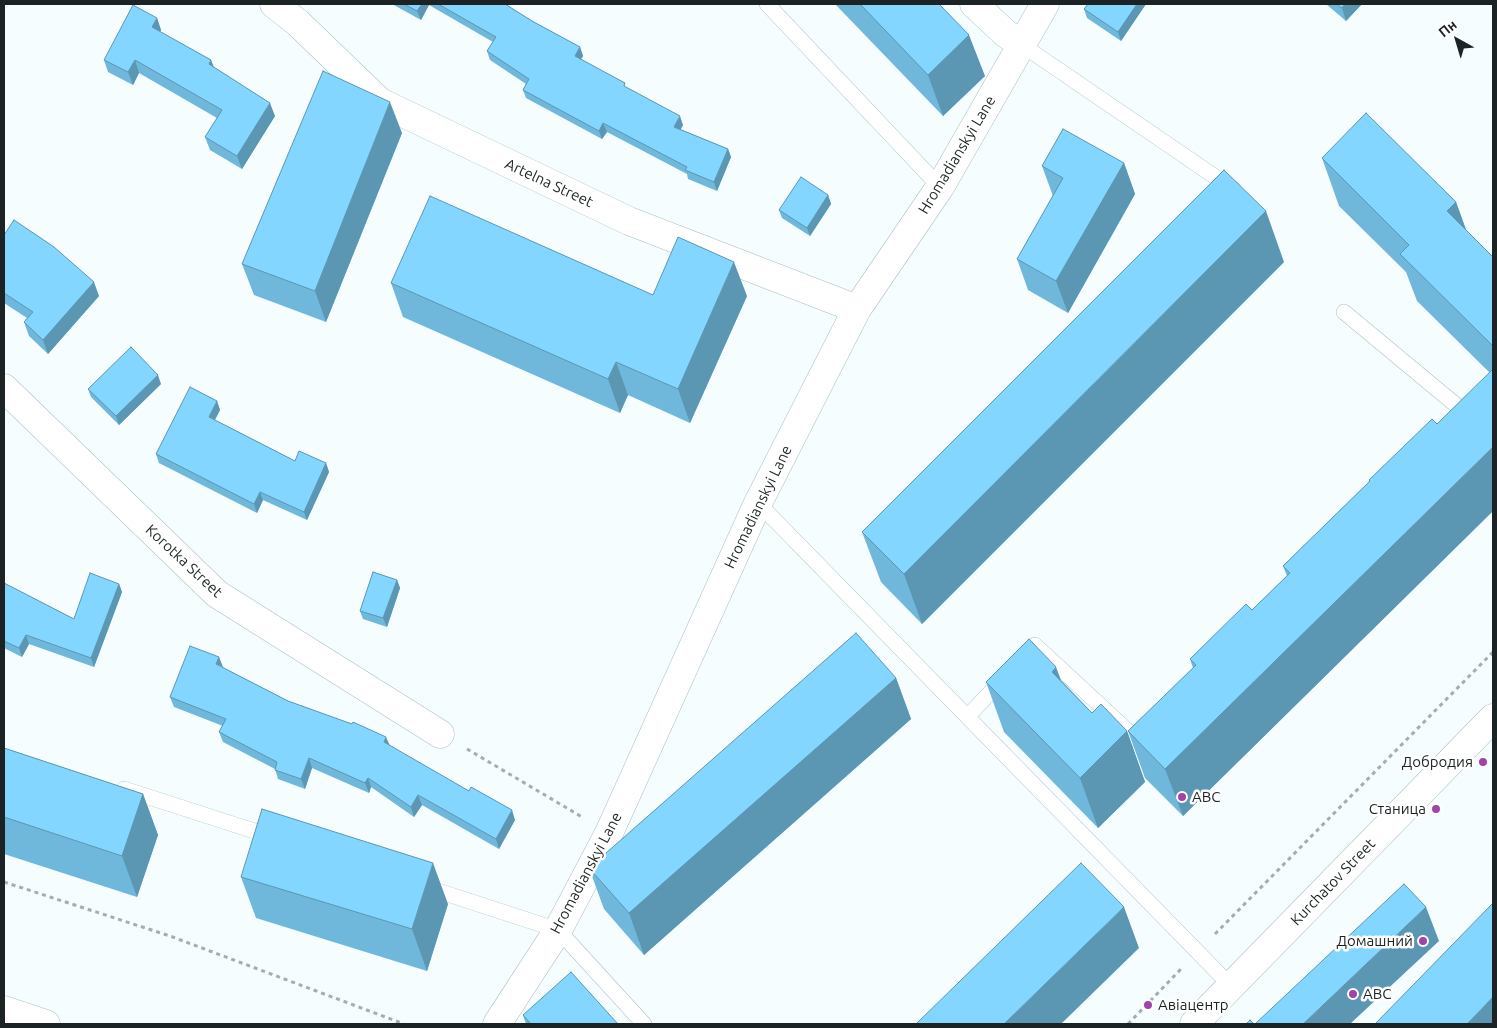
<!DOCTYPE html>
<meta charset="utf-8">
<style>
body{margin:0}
#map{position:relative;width:1497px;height:1028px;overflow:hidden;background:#f5fdfe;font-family:Ubuntu,sans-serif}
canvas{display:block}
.frame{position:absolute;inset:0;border:5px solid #1c2324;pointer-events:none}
.north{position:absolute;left:1432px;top:15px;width:50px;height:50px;-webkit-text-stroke:4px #fff;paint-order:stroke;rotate:321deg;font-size:14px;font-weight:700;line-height:20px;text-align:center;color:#1c2324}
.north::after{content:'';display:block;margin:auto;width:18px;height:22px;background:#1c2324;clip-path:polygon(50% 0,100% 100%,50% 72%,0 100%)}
</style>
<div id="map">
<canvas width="1497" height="1028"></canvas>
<div class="frame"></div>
<div class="north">Пн</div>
</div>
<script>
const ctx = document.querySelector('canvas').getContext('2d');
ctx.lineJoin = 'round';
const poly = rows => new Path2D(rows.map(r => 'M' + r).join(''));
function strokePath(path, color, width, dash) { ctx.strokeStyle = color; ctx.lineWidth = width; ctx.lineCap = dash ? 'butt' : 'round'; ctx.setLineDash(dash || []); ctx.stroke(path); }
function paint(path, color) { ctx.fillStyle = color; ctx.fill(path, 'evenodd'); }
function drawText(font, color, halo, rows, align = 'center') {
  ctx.font = font + ' Ubuntu,sans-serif'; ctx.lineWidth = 5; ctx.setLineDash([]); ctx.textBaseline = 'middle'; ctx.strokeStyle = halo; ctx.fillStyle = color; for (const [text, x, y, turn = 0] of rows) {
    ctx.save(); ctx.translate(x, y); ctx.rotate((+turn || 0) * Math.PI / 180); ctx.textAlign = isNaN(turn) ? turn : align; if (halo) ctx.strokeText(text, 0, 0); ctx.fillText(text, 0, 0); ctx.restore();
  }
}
const lane = poly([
 [767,4,940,187],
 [1022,45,1233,189],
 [1344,312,1468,415,1465,418],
 [758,503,1231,986],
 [1021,661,1035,645,1142,744],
 [968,716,1003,679],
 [124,789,273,837],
 [426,887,558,930,644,1024]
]);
const street = poly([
 [274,4,298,23,380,102,629,221,857,309],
 [974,4,1005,33,1022,45],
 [4,388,217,594,440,734],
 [497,1024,558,930,609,833,758,503,857,309,940,187,1045,4]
]);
const secondary = poly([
 [4,1010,46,1024],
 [1194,1024,1493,718]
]);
strokePath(lane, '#acbfc2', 16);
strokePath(street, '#acbfc2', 29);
strokePath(secondary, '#acbfc2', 29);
strokePath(poly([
 [467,749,582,817],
 [4,882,170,936,404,1024],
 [1215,934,1493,652],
 [1128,1024,1181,969]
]), '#a5adae', 3, [4, 4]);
strokePath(lane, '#fff', 15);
strokePath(street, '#fff', 28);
strokePath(secondary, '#fff', 28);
paint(poly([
 [392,4,505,4,532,21,580,47,583,56,581,59,627,88,683,125,680,129,728,149,731,157,717,191,688,179,687,174,607,132,602,139,526,98,523,90,526,84,490,60,487,51,493,42,429,5,421,20],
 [835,4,939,4,985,76,943,116],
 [1088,4,1146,4,1121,41,1087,18,1084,9],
 [1326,4,1362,4,1346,21],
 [157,18,161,30,160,32,211,60,214,68,275,116,242,169,210,150,205,137,217,118,139,73,133,85,108,72,104,60],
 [402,133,326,322,254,295,242,264],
 [1322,158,1456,202,1466,230,1493,257,1493,511,1183,816,1145,778,1128,731,1193,668,1190,659,1252,610,1287,576,1283,566,1370,481,1369,480,1437,424,1490,373,1417,301,1406,272,1339,206],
 [1124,163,1135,194,1068,313,1028,290,1017,259,1053,196,1042,166],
 [828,195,831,204,810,236,782,218,779,210],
 [4,235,99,296,48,354,29,336,24,322,27,318,4,303],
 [1284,262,922,624,881,582,862,532],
 [391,283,653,295,747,296,690,423,628,395,620,413,403,317],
 [161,384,119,425,91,397,88,389],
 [217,401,220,410,215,420,295,461,326,463,329,472,307,520,263,500,257,513,159,463,156,454],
 [397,580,400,588,387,627,363,619,360,611],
 [4,583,74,619,119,584,122,592,94,667,29,644,22,657,4,648],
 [222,667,288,701,389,746,515,820,499,849,422,805,414,817,371,787,369,793,312,768,305,789,278,779,275,769,223,742,219,732,223,726,174,707,170,697],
 [896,678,911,719,644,955,604,909,589,868],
 [1062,681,1092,713,1127,731,1145,782,1098,828,1004,732,986,682],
 [4,748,143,794,158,835,137,897,4,854],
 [241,877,448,904,427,971,256,918],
 [523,1015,618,1024,526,1024]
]), '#70b8db');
paint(poly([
 [422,4,428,4,429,5,421,20,417,11],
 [1137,4,1146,4,1121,41,1118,32],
 [1345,4,1362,4,1346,21,1342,8],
 [157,18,161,30,156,40,152,27],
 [969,35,985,76,943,116,928,75],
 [580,47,583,56,578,64,575,56],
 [135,60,139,73,133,85,128,72],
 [211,60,216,73,209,64],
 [390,102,402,133,326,322,315,291],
 [270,103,275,116,242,169,237,156],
 [680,116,683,125,677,136,674,127],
 [603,123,607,132,602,139,599,131],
 [728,149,731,157,717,191,714,182],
 [1124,163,1135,194,1068,313,1056,281],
 [828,195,831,204,810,236,807,228],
 [1456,202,1473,249,1447,211],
 [1266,211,1284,262,922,624,904,574],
 [734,262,747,296,690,423,678,389],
 [94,282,99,296,48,354,43,340],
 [616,362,628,395,620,413,608,379],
 [158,375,161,384,119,425,116,416],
 [217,401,220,410,212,425,209,417],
 [1493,447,1493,511,1183,816,1165,769],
 [326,463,329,472,307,520,304,512],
 [260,492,263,500,257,513,254,504],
 [397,580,400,588,387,627,383,618],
 [119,584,122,592,94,667,91,658],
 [26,635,29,644,22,657,19,648],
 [219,657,223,667,216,664],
 [1056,667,1075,717,1052,672],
 [896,678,911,719,644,955,629,913],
 [1127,731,1145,782,1098,828,1080,778],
 [386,737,390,746,384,742],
 [309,758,312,768,305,789,301,779],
 [368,778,371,787,369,793,365,783],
 [143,794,158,835,137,897,122,856],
 [418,795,422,805,414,817,411,807],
 [512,810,515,820,499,849,496,839],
 [433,863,448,904,427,971,412,929],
 [1124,907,1139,948,1061,1024,1004,1024],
 [1426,907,1439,941,1350,1024,1303,1024],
 [1493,997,1493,1024,1467,1024]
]), '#5b96b2');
const building = poly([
 [404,4,422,4,417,11,404,4],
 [438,4,505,4,532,21,580,47,575,56,625,83,624,86,680,116,674,127,728,149,714,182,685,170,687,167,603,123,599,131,523,90,529,79,487,51,496,37,438,4],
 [860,4,939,4,969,35,928,75,860,4],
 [1088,4,1137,4,1118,32,1084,9,1088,4],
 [1336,4,1345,4,1342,8,1336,4],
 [133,5,157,18,152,27,211,60,209,64,270,103,237,156,205,137,222,110,135,60,128,72,104,60,133,5],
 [323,71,390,102,315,291,242,264,323,71],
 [1366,113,1456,202,1447,211,1493,257,1493,346,1400,254,1409,245,1322,158,1366,113],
 [1063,129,1124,163,1056,281,1017,259,1063,178,1042,166,1063,129],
 [1224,170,1266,211,904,574,862,532,1224,170],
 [801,177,828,195,807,228,779,210,801,177],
 [430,196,653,295,678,237,734,262,678,389,616,362,608,379,391,283,430,196],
 [14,220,54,247,94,282,43,340,24,322,33,312,4,293,4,235,14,220],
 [131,347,158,375,116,416,88,389,131,347],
 [1493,369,1493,447,1165,769,1128,731,1196,665,1190,659,1246,604,1252,610,1290,573,1283,566,1370,481,1369,480,1432,419,1437,424,1493,369],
 [190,387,217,401,209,417,295,461,299,451,326,463,304,512,260,492,254,504,156,454,190,387],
 [373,572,397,580,383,618,360,611,373,572],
 [90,573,119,584,91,658,26,635,19,648,4,641,4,583,74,619,90,573],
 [856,633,896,678,629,913,589,868,856,633],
 [1029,639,1056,667,1052,672,1092,713,1101,704,1127,731,1080,778,986,682,1029,639],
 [190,646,219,657,216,664,288,701,352,724,353,722,386,737,384,742,469,791,471,787,512,810,496,839,418,795,411,807,368,778,365,783,309,758,301,779,275,770,277,762,219,732,226,719,170,697,190,646],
 [4,748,143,794,122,856,4,817,4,748],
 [262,809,433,863,412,929,241,877,262,809],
 [1081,863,1124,907,1004,1024,916,1024,1081,863],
 [1404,884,1426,907,1303,1024,1255,1024,1404,884],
 [1493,903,1493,997,1467,1024,1375,1024,1493,903],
 [571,972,618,1024,531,1024,523,1015,571,972],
 [1250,1020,1254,1024,1246,1024,1250,1020]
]);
paint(building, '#82d6ff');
strokePath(building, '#5b96b2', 1);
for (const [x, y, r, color] of [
 [1483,762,5,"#a143ab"],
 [1182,797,5,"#a143ab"],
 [1436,809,5,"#a143ab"],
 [1423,941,5,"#a143ab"],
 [1353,994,5,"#a143ab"],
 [1148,1005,5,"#a143ab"]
]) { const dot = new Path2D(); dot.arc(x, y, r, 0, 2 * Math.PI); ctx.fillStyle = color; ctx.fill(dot); strokePath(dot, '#fff', 2); }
drawText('15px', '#1c2324', '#fff', [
 ["Hromadianskyi Lane",957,155,-59],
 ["Artelna Street",549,183,25],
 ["Hromadianskyi Lane",758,507,-64],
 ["Korotka Street",184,561,43],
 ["Hromadianskyi Lane",586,873,-62],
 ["Kurchatov Street",1333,882,-46]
]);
drawText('15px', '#1c2324', '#fff', [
 ["Добродия",1473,762],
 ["ABC",1192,797,"left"],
 ["Станица",1426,809],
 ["Домашний",1413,941],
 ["АВС",1363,994,"left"],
 ["Авіацентр",1158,1005,"left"]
], 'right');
</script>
